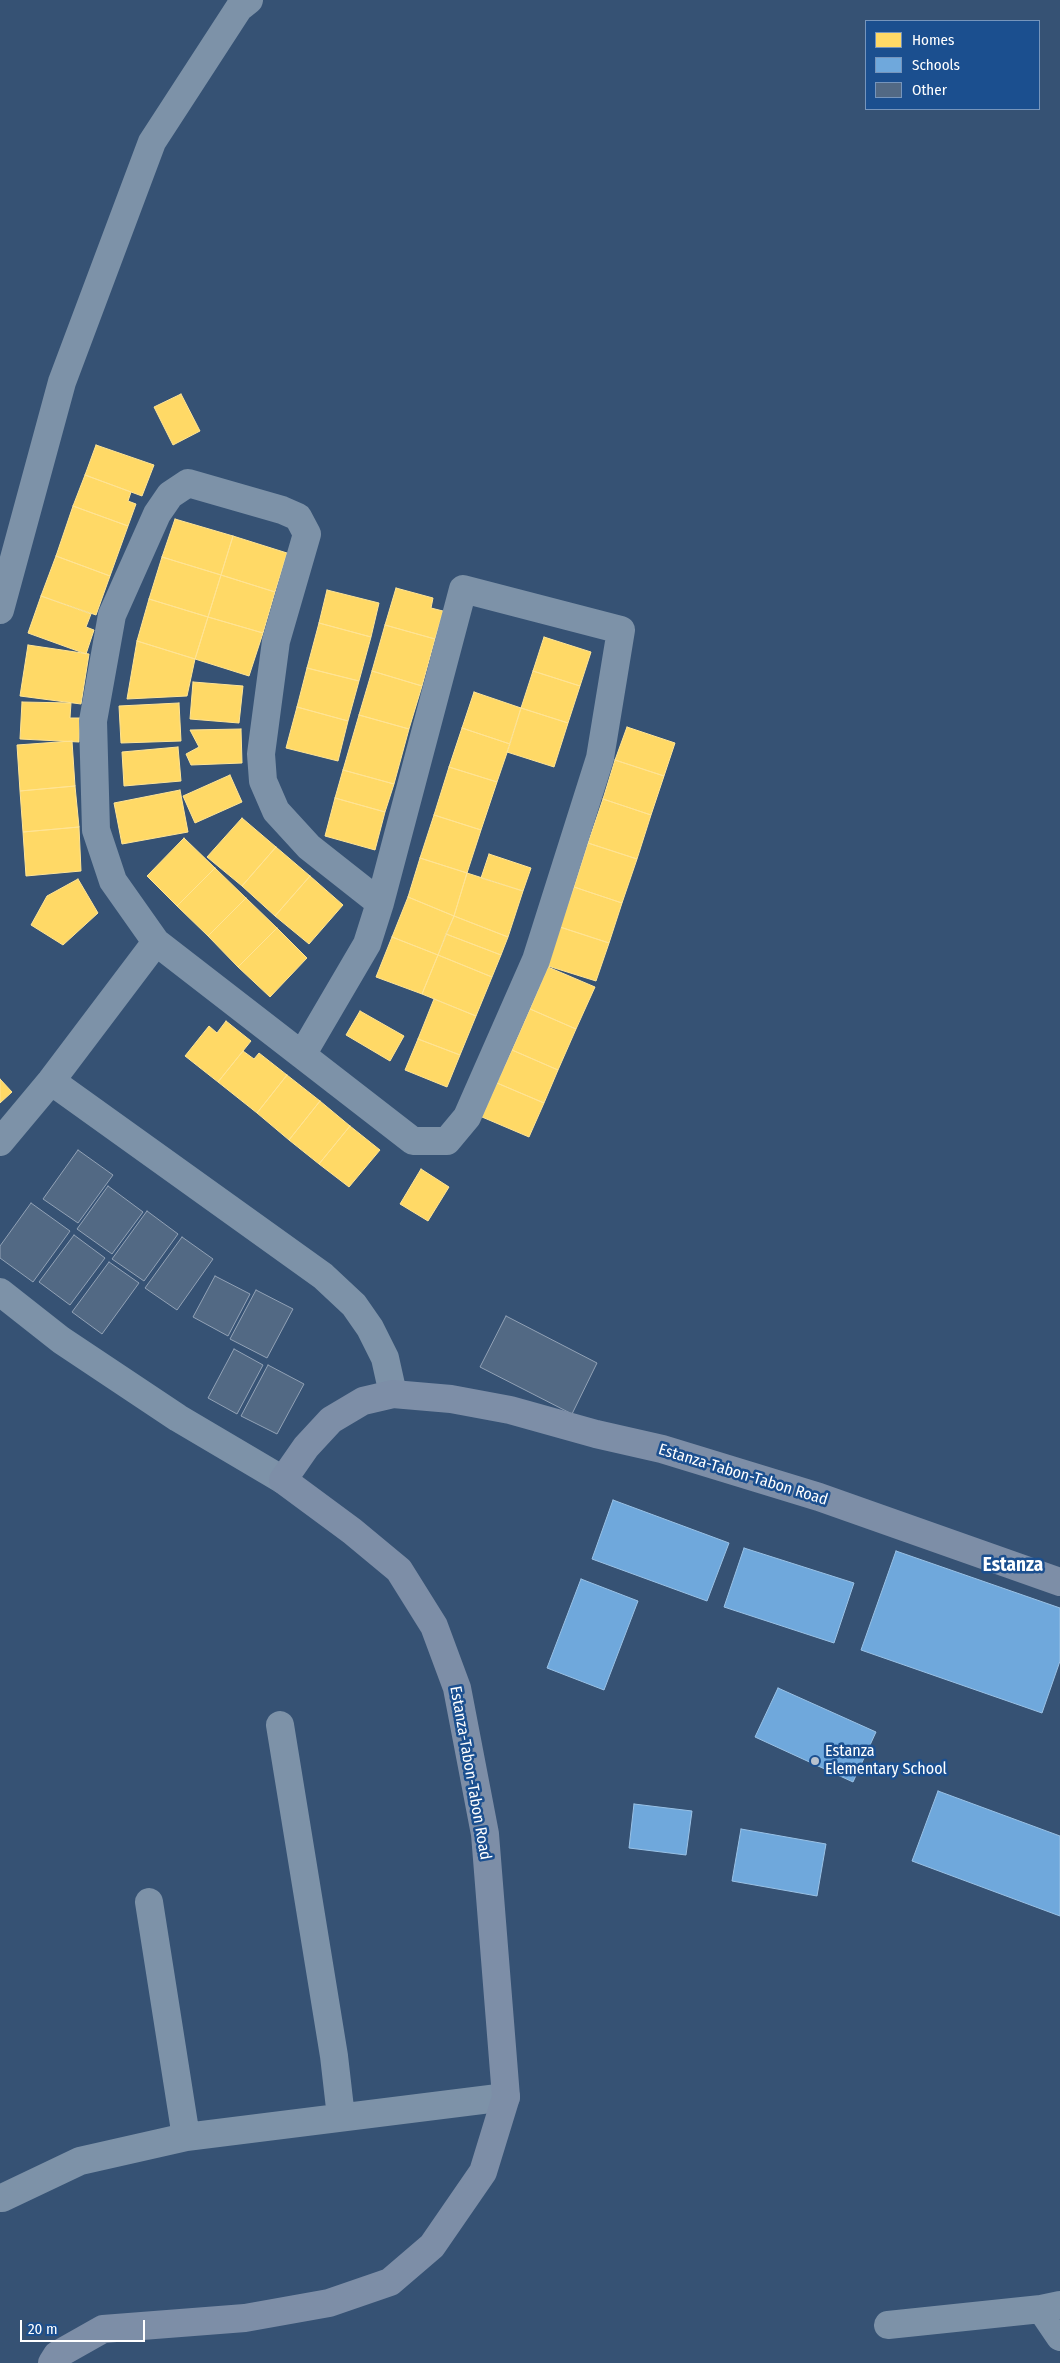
<!DOCTYPE html>
<style>
body{margin:0}
#map{position:relative;width:1060px;height:2363px;overflow:hidden;background:#365274;font-family:"Fira Sans Condensed",sans-serif}
canvas{display:block}
.legend{position:absolute;left:865px;top:20px;width:175px;height:90px;box-sizing:border-box;background:#1b4f8f;border:1px solid #7695bc;margin:0;padding:6px 9px;list-style:none;font-size:15px;color:#fff}
.legend li{display:flex;align-items:center;gap:10px;height:25px}
.legend b{width:25px;border:1px solid #7695bc}
.scale{position:absolute;left:20px;top:2320px;width:125px;height:22px;box-sizing:border-box;border:2px solid #fff;border-top:0;padding-left:6px;font-size:15px;line-height:18px;white-space:nowrap;color:#fff;-webkit-text-stroke:4px #1b4f8f;paint-order:stroke}
</style>
<div id="map">
<canvas width="1060" height="2363"></canvas>
<ul class="legend">
<li><b style="height:14px;background:#ffd966"></b>Homes</li>
<li><b style="height:14px;background:#6fa8dc"></b>Schools</li>
<li><b style="height:14px;background:#526984"></b>Other</li>
</ul>
<div class="scale">20 m</div>
</div>
<script>
const ctx = document.querySelector('canvas').getContext('2d');
ctx.lineJoin = 'round';
function paint(path, color) { ctx.fillStyle = color; ctx.fill(path, 'evenodd'); }
const poly = rows => new Path2D(rows.map(r => 'M' + r).join(''));
function strokePath(path, color, width, dash) { ctx.strokeStyle = color; ctx.lineWidth = width; ctx.lineCap = dash ? 'butt' : 'round'; ctx.setLineDash(dash || []); ctx.stroke(path); }
function drawText(font, color, halo, rows, align = 'center') {
  ctx.font = font + ' "Fira Sans Condensed",sans-serif'; ctx.lineWidth = 5; ctx.setLineDash([]); ctx.textBaseline = 'middle'; ctx.strokeStyle = halo; ctx.fillStyle = color; for (const [text, x, y, turn = 0] of rows) {
    ctx.save(); ctx.translate(x, y); ctx.rotate((+turn || 0) * Math.PI / 180); ctx.textAlign = isNaN(turn) ? turn : align; if (halo) ctx.strokeText(text, 0, 0); ctx.fillText(text, 0, 0); ctx.restore();
  }
}
const homes = poly([
 [181,394,200,431,173,445,154,407,181,394],
 [96,445,154,465,142,496,85,475,96,445],
 [85,475,131,492,128,501,136,504,128,526,73,506,85,475],
 [73,506,128,526,110,576,56,556,73,506],
 [175,519,233,536,221,575,162,557,175,519],
 [233,536,287,553,275,592,221,575,233,536],
 [56,556,110,576,96,615,41,596,56,556],
 [162,557,221,575,208,617,149,599,162,557],
 [221,575,275,592,263,633,208,617,221,575],
 [396,588,433,598,431,608,443,611,435,639,385,625,396,588],
 [327,590,379,603,371,637,319,623,327,590],
 [41,596,91,614,86,627,94,630,86,654,28,633,41,596],
 [149,599,208,617,195,659,137,641,149,599],
 [208,617,263,633,249,676,195,659,208,617],
 [319,623,371,637,359,681,307,668,319,623],
 [385,625,435,639,422,686,372,671,385,625],
 [544,637,591,652,580,686,533,671,544,637],
 [137,641,195,659,187,696,127,699,137,641],
 [28,645,89,654,81,704,20,696,28,645],
 [307,668,359,681,348,721,297,707,307,668],
 [372,671,422,686,409,729,359,715,372,671],
 [533,671,580,686,568,723,521,708,533,671],
 [193,682,243,686,239,723,190,719,193,682],
 [474,692,521,708,510,744,462,728,474,692],
 [22,702,71,703,70,718,80,718,79,742,20,739,22,702],
 [179,703,181,741,121,743,119,706,179,703],
 [297,707,348,721,338,761,286,748,297,707],
 [521,708,568,723,554,767,507,752,521,708],
 [359,715,409,729,394,784,343,770,359,715],
 [627,727,675,743,664,776,615,760,627,727],
 [462,728,510,744,497,782,449,767,462,728],
 [241,729,242,763,191,765,186,754,199,747,190,730,241,729],
 [72,741,75,786,20,791,17,745,72,741],
 [178,747,181,781,124,786,122,752,178,747],
 [615,760,664,776,651,815,603,799,615,760],
 [449,767,497,782,481,830,434,815,449,767],
 [343,770,394,784,385,812,335,798,343,770],
 [230,775,242,802,195,823,183,796,230,775],
 [75,786,79,827,23,832,20,791,75,786],
 [180,790,188,832,122,844,114,803,180,790],
 [335,798,385,812,375,850,325,836,335,798],
 [603,799,651,815,637,859,588,843,603,799],
 [434,815,481,830,467,873,420,858,434,815],
 [242,818,276,847,242,886,207,857,242,818],
 [79,827,81,871,26,876,23,832,79,827],
 [184,838,215,868,177,906,147,876,184,838],
 [588,843,637,859,622,903,574,887,588,843],
 [276,847,310,876,275,916,242,886,276,847],
 [489,854,531,868,523,891,481,878,489,854],
 [420,858,467,873,454,916,408,897,420,858],
 [215,868,246,898,208,936,177,906,215,868],
 [467,873,523,891,508,937,454,916,467,873],
 [310,876,343,905,309,944,275,916,310,876],
 [78,879,98,913,63,945,31,925,47,896,78,879],
 [574,887,622,903,609,943,560,927,574,887],
 [408,897,454,916,438,955,392,937,408,897],
 [246,898,277,928,238,967,208,936,246,898],
 [454,916,508,937,501,955,446,934,454,916],
 [560,927,609,943,596,981,548,966,560,927],
 [277,928,307,958,270,997,238,967,277,928],
 [446,934,501,955,492,977,438,955,446,934],
 [392,937,438,955,422,994,376,977,392,937],
 [438,955,492,977,476,1016,422,994,438,955],
 [548,967,595,987,576,1029,530,1009,548,967],
 [434,999,476,1016,460,1055,418,1039,434,999],
 [530,1009,576,1029,558,1070,512,1050,530,1009],
 [360,1011,404,1036,390,1061,346,1035,360,1011],
 [226,1021,251,1041,218,1082,185,1056,209,1026,217,1033,226,1021],
 [418,1039,460,1055,447,1087,405,1070,418,1039],
 [512,1050,558,1070,544,1103,497,1083,512,1050],
 [243,1051,254,1059,259,1053,287,1075,257,1113,218,1082,243,1051],
 [287,1075,320,1101,289,1140,257,1113,287,1075],
 [0,1079,12,1092,0,1103,0,1079],
 [497,1083,544,1103,529,1137,482,1117,497,1083],
 [320,1101,350,1126,319,1164,289,1140,320,1101],
 [350,1126,380,1150,349,1187,319,1164,350,1126],
 [421,1169,449,1187,428,1221,400,1204,421,1169]
]);
paint(homes, '#ffd966');
strokePath(homes, '#ffe494', 1);
const schools = poly([
 [613,1500,729,1543,707,1601,592,1559,613,1500],
 [744,1548,854,1583,834,1643,724,1607,744,1548],
 [896,1551,1060,1608,1060,1661,1042,1713,861,1650,896,1551],
 [581,1579,638,1601,604,1690,547,1668,581,1579],
 [778,1688,876,1732,853,1782,755,1737,778,1688],
 [938,1791,1060,1836,1060,1916,912,1861,938,1791],
 [634,1804,692,1811,686,1855,629,1848,634,1804],
 [741,1829,826,1844,817,1896,732,1881,741,1829]
]);
paint(schools, '#6fa8dc');
strokePath(schools, '#9ac2e6', 1);
const building = poly([
 [78,1150,113,1175,78,1223,43,1199,78,1150],
 [108,1186,143,1212,112,1254,77,1229,108,1186],
 [31,1203,70,1231,33,1282,0,1258,0,1246,31,1203],
 [147,1211,178,1234,144,1281,112,1259,147,1211],
 [74,1235,105,1258,70,1305,39,1282,74,1235],
 [182,1237,213,1259,177,1310,145,1288,182,1237],
 [109,1262,139,1283,102,1334,72,1312,109,1262],
 [215,1276,250,1294,228,1336,193,1317,215,1276],
 [256,1290,293,1309,267,1358,230,1339,256,1290],
 [506,1316,597,1363,572,1414,480,1367,506,1316],
 [234,1349,263,1365,237,1414,208,1398,234,1349],
 [268,1365,304,1384,277,1434,241,1416,268,1365]
]);
paint(building, '#526984');
strokePath(building, '#92a2b6', 1);
strokePath(poly([
 [0,610,62,382,152,142,239,8,249,0],
 [302,1055,367,944,380,903,463,589,621,630,600,758,536,960,467,1117,447,1141,413,1141,302,1055,156,942,113,881,96,830,93,721,112,615,157,514,170,495,188,483,282,510,298,517,307,534,276,641,261,754,263,781,276,811,309,847,380,903],
 [51,1081,323,1276,354,1305,370,1328,385,1358,393,1394],
 [0,1142,51,1081,156,942],
 [0,1292,61,1340,178,1418,283,1480],
 [280,1725,334,2056,341,2117],
 [149,1902,186,2137],
 [2,2198,80,2161,186,2137,506,2097],
 [1041,2309,1060,2337],
 [888,2325,1041,2309,1060,2305]
]), '#7d92a8', 28);
strokePath(poly([
 [52,2363,57,2355,103,2329,245,2318,329,2303,390,2282,432,2246,483,2172,506,2097,485,1834,457,1688,434,1626,399,1570,352,1531,283,1480,306,1447,331,1420,363,1401,393,1394,451,1399,510,1410,596,1434,662,1449,819,1497,1060,1582]
]), '#7d8ea7', 28);
for (const [x, y, r, color] of [
 [815,1761,5,"#b9c2ce"]
]) { const dot = new Path2D(); dot.arc(x, y, r, 0, 2 * Math.PI); ctx.fillStyle = color; ctx.fill(dot); strokePath(dot, '#1b4f8f', 2); }
drawText('16px', '#fff', '#1b4f8f', [
 ["Estanza-Tabon-Tabon Road",743,1475,17],
 ["Estanza-Tabon-Tabon Road",470,1773,80]
]);
drawText('16px', '#fff', '#1b4f8f', [
 ["Estanza",825,1752],
 ["Elementary School",825,1770]
], 'left');
drawText('bold 19px', '#fff', '#1b4f8f', [
 ["Estanza",1013,1566]
]);
</script>
